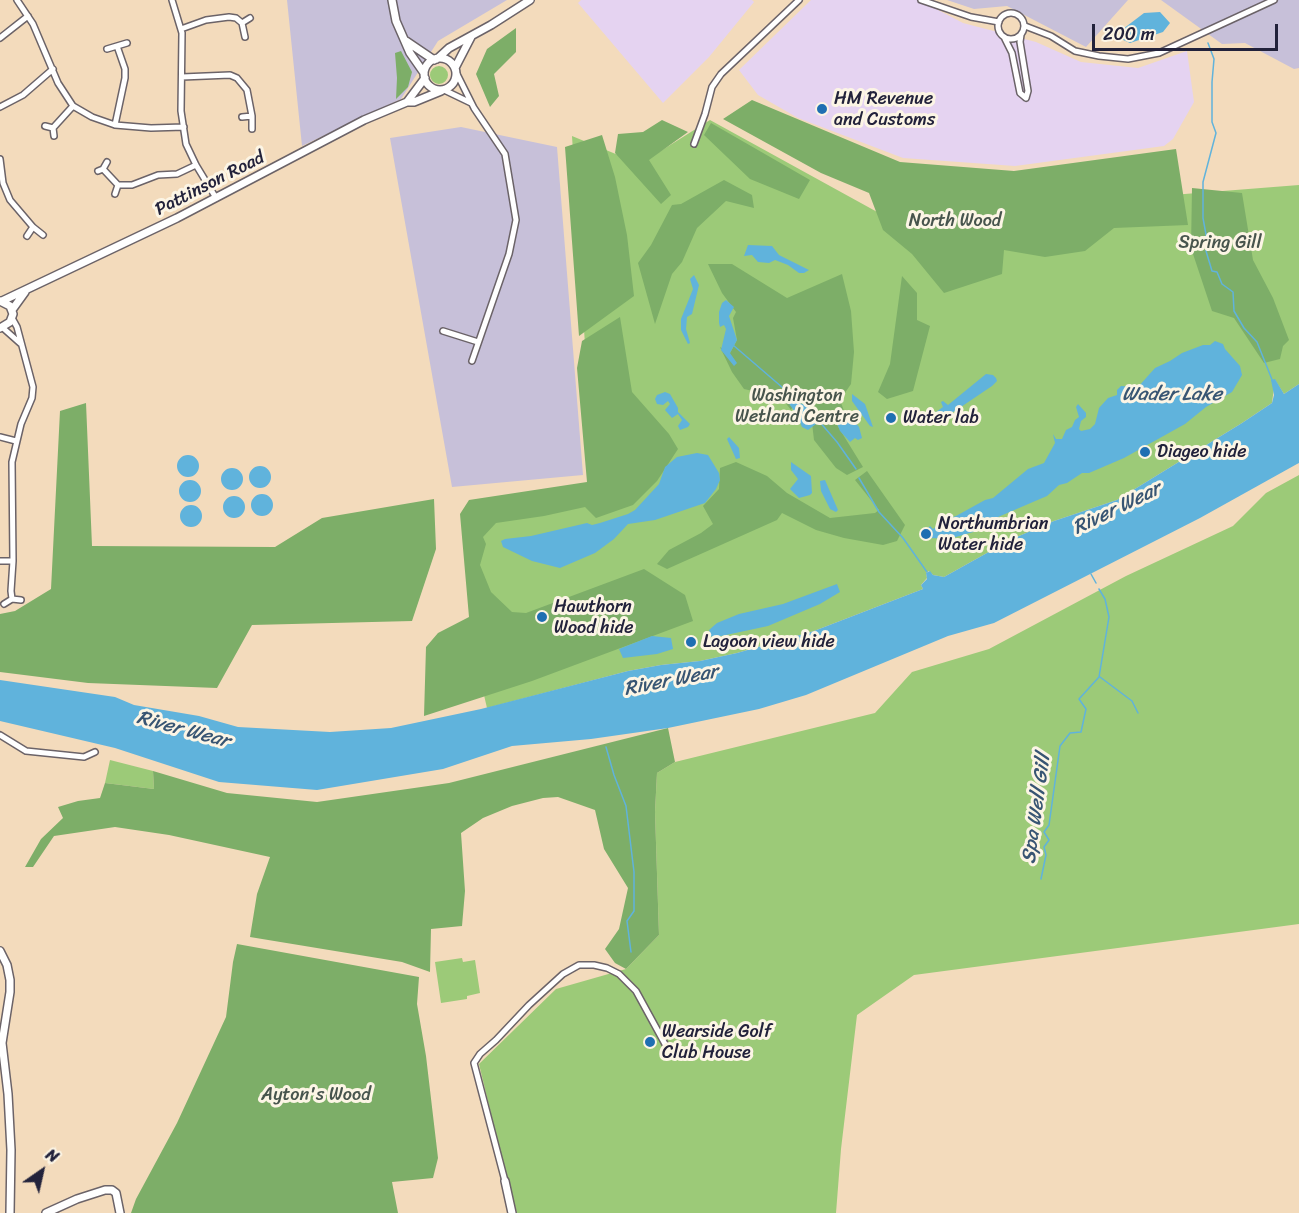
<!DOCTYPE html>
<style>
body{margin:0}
#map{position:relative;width:1299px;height:1213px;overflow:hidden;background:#f3dbbc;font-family:Sriracha,sans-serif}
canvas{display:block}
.north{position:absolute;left:12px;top:1141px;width:60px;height:60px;-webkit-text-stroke:4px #fcf5e5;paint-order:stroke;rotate:34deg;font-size:16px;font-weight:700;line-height:24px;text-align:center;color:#22223b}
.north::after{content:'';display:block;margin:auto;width:21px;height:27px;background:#22223b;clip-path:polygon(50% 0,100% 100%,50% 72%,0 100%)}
.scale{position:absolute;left:1092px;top:24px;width:186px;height:27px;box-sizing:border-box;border:3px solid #22223b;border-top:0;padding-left:8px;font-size:18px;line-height:21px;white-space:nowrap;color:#22223b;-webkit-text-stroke:4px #fcf5e5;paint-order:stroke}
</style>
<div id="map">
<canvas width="1299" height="1213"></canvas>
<div class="north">N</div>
<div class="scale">200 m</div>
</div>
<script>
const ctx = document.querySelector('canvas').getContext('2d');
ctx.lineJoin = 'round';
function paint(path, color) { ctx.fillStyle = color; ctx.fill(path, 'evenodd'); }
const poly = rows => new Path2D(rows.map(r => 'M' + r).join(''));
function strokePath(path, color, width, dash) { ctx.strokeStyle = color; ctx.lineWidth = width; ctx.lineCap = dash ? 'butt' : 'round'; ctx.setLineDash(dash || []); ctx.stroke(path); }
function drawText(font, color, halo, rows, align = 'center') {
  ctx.font = font + ' Sriracha,sans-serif'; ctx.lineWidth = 6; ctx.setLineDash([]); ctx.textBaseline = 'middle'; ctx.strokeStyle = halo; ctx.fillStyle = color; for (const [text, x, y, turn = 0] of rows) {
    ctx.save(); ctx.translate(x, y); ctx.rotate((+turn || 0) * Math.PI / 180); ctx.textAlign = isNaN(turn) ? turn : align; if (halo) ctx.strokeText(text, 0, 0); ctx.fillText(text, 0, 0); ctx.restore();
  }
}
paint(poly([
 [581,0,752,0,754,2,709,57,663,103,578,3],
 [811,0,919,0,963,23,1036,42,1081,62,1138,68,1187,51,1194,102,1173,139,1164,146,1015,166,903,158,798,118,758,95,739,70]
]), '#e5d3f1');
paint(poly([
 [287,0,507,0,438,41,401,99,302,146],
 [947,0,1128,0,1086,47,1007,6,974,9],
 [1161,0,1299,0,1299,68,1294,69,1245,43,1222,44],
 [461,127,557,147,583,475,452,487,390,138]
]), '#c7c0d9');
paint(poly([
 '430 75a9 9 0 1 1 18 0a9 9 0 1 1-18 0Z',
 [710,120,919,235,1172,195,1299,185,1299,384,1284,394,1275,380,1272,403,1242,423,1117,500,1054,521,1012,539,944,577,933,575,929,571,926,573,927,578,921,585,923,589,814,631,737,653,700,661,661,665,628,671,487,708,477,665,470,506,594,490,572,136,640,164],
 [1299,475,1299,924,914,975,857,1015,841,1149,836,1213,517,1213,503,1164,479,1064,556,989,626,969,659,935,655,812,657,773,675,762,875,713,912,672,989,649,1126,576,1233,526,1266,493],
 [110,760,153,771,154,789,105,783],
 [462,958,463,962,475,960,480,993,467,996,467,999,441,1003,435,962]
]), '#9cca78');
paint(poly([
 [516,28,516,52,494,74,499,96,490,107,476,74,487,49],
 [401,51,412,72,408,87,396,99,397,78,395,53],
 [752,100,900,162,1014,171,1176,149,1188,225,1114,228,1085,251,1045,257,1004,250,1002,274,944,293,912,254,883,230,869,193,821,173,723,119],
 [662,120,688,132,649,160,671,195,661,204,615,153,618,134,643,132],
 [711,123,810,180,799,199,750,179,704,135],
 [602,135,615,177,627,235,634,296,579,336,565,147],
 [724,180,752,195,754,208,726,201,697,228,682,262,672,274,655,324,638,263,651,245,672,205,681,204],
 [1192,188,1242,193,1253,260,1273,298,1289,340,1283,346,1280,359,1264,363,1234,318,1212,311,1191,248],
 [708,264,732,264,787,298,842,274,851,311,854,352,851,384,840,400,847,419,834,420,863,467,847,475,836,468,814,440,812,423,806,407,793,396,793,406,791,410,777,392,757,392,744,389,732,372,720,347,730,353,737,340,733,318,736,312,722,293],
 [902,276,917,293,917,320,930,326,913,391,887,399,878,392,890,364],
 [620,317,632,392,669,434,678,449,657,481,633,505,596,518,585,507,544,516,496,523,483,537,486,544,480,565,491,592,512,612,526,613,644,569,685,595,693,621,532,681,424,716,426,647,438,633,469,617,460,514,469,500,587,482,577,368,582,341],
 [86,403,92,546,275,547,322,518,434,499,436,549,412,621,252,625,217,688,88,683,0,672,0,614,15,611,51,589,60,411],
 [736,462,767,476,787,493,830,518,875,513,879,510,855,480,867,471,905,525,897,541,883,545,844,538,816,530,782,513,777,520,667,569,657,564,669,550,701,533,713,524,703,506,719,489,720,468],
 [668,728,675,762,657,773,655,812,659,935,626,969,615,963,605,949,619,929,628,888,604,849,595,810,558,797,543,798,512,806,483,818,461,833,465,891,462,926,431,929,430,972,402,962,250,937,257,894,270,857,169,835,115,827,54,836,33,867,25,867,41,839,63,818,58,807,78,801,100,798,105,783,154,789,153,771,227,793,317,802,449,783],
 [237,944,419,977,417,1004,426,1056,438,1158,433,1178,392,1182,398,1213,131,1213,136,1199,177,1123,226,1017,233,962]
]), '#7dae68');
paint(poly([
 [1160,12,1170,23,1163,32,1130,43,1121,39,1123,29,1144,13],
 [748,245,772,246,779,255,809,270,804,273,799,273,788,265,775,260,769,263,758,262,752,255,744,256],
 [694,275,699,285,692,314,687,317,686,329,690,343,688,344,681,330,681,319,693,289,690,279],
 [726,300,734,307,729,316,737,340,730,353,737,363,734,366,721,350,726,329,724,325,720,327,719,323,719,312,722,303],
 [1215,341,1223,344,1225,349,1240,366,1242,375,1232,392,1206,407,1185,424,1124,458,1089,473,1082,473,1067,483,1059,485,1047,496,998,517,996,523,987,528,949,539,930,538,927,529,930,526,933,529,945,520,956,516,985,500,993,498,1028,469,1044,463,1055,443,1053,434,1056,439,1062,439,1066,430,1072,427,1075,420,1079,417,1076,407,1078,404,1086,413,1086,417,1081,421,1079,429,1081,431,1090,429,1095,424,1099,408,1108,398,1117,395,1117,390,1121,386,1138,387,1155,368,1170,361,1182,353,1203,345,1210,345],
 [986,374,993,375,996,378,997,381,992,386,955,411,934,422,930,421,929,417,943,407,941,402,943,401,948,405],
 [1275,379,1284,394,1299,384,1299,463,1297,464,1200,518,994,623,948,636,806,695,759,709,668,728,591,739,512,746,443,769,317,790,219,782,115,748,0,721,0,680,115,697,134,705,199,716,238,727,330,732,391,728,481,709,628,671,661,665,700,661,737,653,814,631,923,589,921,585,927,579,926,573,930,571,933,575,944,577,1012,539,1054,521,1117,500,1242,423,1272,403,1274,395,1271,380],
 [794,391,800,403,807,406,812,413,813,422,816,424,808,430,802,427,797,415,785,398],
 [665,392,670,394,678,408,678,412,690,424,688,427,680,430,678,426,682,420,678,414,672,418,665,410,670,404,668,401,663,405,657,404,655,399,657,395],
 [852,394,865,404,873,427,870,426,852,401],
 [846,411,859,427,862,438,858,440,855,438,850,442,840,431,836,421,837,415],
 [729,437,739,448,740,458,736,459,727,439],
 [697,453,708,455,719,473,720,480,716,489,705,503,655,520,628,524,614,539,595,553,560,568,532,561,503,547,501,541,505,539,531,536,587,523,592,525,600,523,628,514,635,510,659,484,665,467,677,457],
 '177 466a11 11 0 1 1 22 0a11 11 0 1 1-22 0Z',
 [791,462,811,476,812,493,810,495,799,498,790,489,798,479,791,470],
 '249 477a11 11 0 1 1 22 0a11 11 0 1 1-22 0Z',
 '221 479a11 11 0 1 1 22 0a11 11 0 1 1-22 0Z',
 '179 491a11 11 0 1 1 22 0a11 11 0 1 1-22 0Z',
 [825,480,838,510,836,512,830,509,821,491,820,481],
 '251 505a11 11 0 1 1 22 0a11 11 0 1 1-22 0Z',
 '223 507a11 11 0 1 1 22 0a11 11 0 1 1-22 0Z',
 '180 516a11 11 0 1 1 22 0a11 11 0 1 1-22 0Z',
 [837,584,840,592,820,604,768,626,712,638,709,630,717,623,739,614,783,604],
 [652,636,671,638,673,649,657,654,623,658,619,649]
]), '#60b3dc');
strokePath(poly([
 [1208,43,1214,59,1212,82,1212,122,1216,133,1203,182,1203,218,1207,240,1206,251,1212,271,1217,272,1222,284,1233,292,1234,311,1244,328,1257,342,1273,382],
 [733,345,790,394],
 [812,413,837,442,856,469],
 [859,478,879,512,903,538,927,572],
 [1091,574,1096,583],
 [1100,677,1132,701,1138,713],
 [606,747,614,775,626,806,634,872,634,911,627,921,631,952],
 [1041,879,1046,855,1044,847,1049,840,1044,832,1049,825,1060,746,1070,733,1081,732,1086,709,1079,699,1099,677,1109,617,1105,599,1099,589]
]), '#60b3dc', 1.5);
const minor = poly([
 [17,0,33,24,58,83,73,106,92,117,115,125,151,128,184,127],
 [172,0,182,33,181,111,186,144,196,165,216,198],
 [921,0,971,17,999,22],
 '998 26a13 13 0 1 1 26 0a13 13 0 1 1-26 0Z',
 [1025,26,1051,36,1075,51,1099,56,1128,59,1159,53,1274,0],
 [181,29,206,20,229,17,236,18,242,23],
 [1021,35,1020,42,1028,91,1026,98],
 [245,37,242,23,250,18],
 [0,38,28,16],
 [1005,39,1012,53,1020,93,1026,98],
 [107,49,127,43],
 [457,74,474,108,505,154,516,220,509,254,472,361],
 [182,77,230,75,237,78,247,90,252,116],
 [444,90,471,103],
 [0,107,23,95,53,69],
 [242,117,252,116,252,129],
 [115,125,125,78,125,69,117,46],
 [45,126,53,128,54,136],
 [53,128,73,106],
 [694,144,705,114,712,87,721,74,799,0],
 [0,159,3,183,10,200,33,227],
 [103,169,118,185,115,194],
 [98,171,103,169,107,162],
 [118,185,132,185,158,175,177,174,196,165],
 [27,236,33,227,43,235],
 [12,318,17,327,33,387,32,398,21,424,12,462,13,561,11,591,12,599,21,600],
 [3,328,21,344],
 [443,331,478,342],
 [0,437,16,441],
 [0,561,13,561],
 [4,604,12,599],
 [0,735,26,751,84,757,95,752],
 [505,1181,474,1063,480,1054,496,1040,529,1005,563,974,579,965,594,965,607,968,619,974,636,991,665,1044]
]);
const tertiary = poly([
 [392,0,396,21,410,53,424,73],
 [406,41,434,60],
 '424 74a16 16 0 1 1 32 0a16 16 0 1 1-32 0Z',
 [437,59,449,48,491,25,530,0],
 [455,68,471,37],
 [407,102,425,78],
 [0,301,10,306,13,314,10,322,0,328],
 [2,301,177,218,364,120,407,102,414,102,441,91],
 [12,310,25,292],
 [0,951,7,965,10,980,10,992,2,1043,8,1094,11,1150,10,1213],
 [505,1181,512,1213],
 [46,1213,77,1199,105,1190,112,1190,116,1193,120,1213]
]);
strokePath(minor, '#6b6368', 8);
strokePath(tertiary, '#6b6368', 10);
strokePath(minor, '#fff', 5);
strokePath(tertiary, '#fff', 7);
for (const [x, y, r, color] of [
 [822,109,6,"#1f6fb2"],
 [891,418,6,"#1f6fb2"],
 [1145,452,6,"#1f6fb2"],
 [926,534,6,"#1f6fb2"],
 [542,617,6,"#1f6fb2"],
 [691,642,6,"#1f6fb2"],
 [650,1042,6,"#1f6fb2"]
]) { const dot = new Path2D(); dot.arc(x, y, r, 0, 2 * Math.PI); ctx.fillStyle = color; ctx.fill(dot); strokePath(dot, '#fcf5e5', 2); }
drawText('18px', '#22223b', '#fcf5e5', [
 ["HM Revenue",834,99],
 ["and Customs",834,120],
 ["Water lab",903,418],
 ["Diageo hide",1157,452],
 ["Northumbrian",938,524],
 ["Water hide",938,545],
 ["Hawthorn",554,607],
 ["Wood hide",554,628],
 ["Lagoon view hide",703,642],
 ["Wearside Golf",662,1032],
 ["Club House",662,1053]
], 'left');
drawText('18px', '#22223b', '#fcf5e5', [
 ["Pattinson Road",210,184,-27]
]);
drawText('18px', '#47544d', '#fcf5e5', [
 ["North Wood",955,221],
 ["Spring Gill",1220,243],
 ["Washington",797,396],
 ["Wetland Centre",797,417],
 ["Ayton's Wood",316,1095]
]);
drawText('italic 20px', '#385573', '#fcf5e5', [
 ["Wader Lake",1172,395],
 ["River Wear",1117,509,-26],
 ["River Wear",671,681,-11],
 ["River Wear",183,730,15],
 ["Spa Well Gill",1037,809,-82]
]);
</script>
